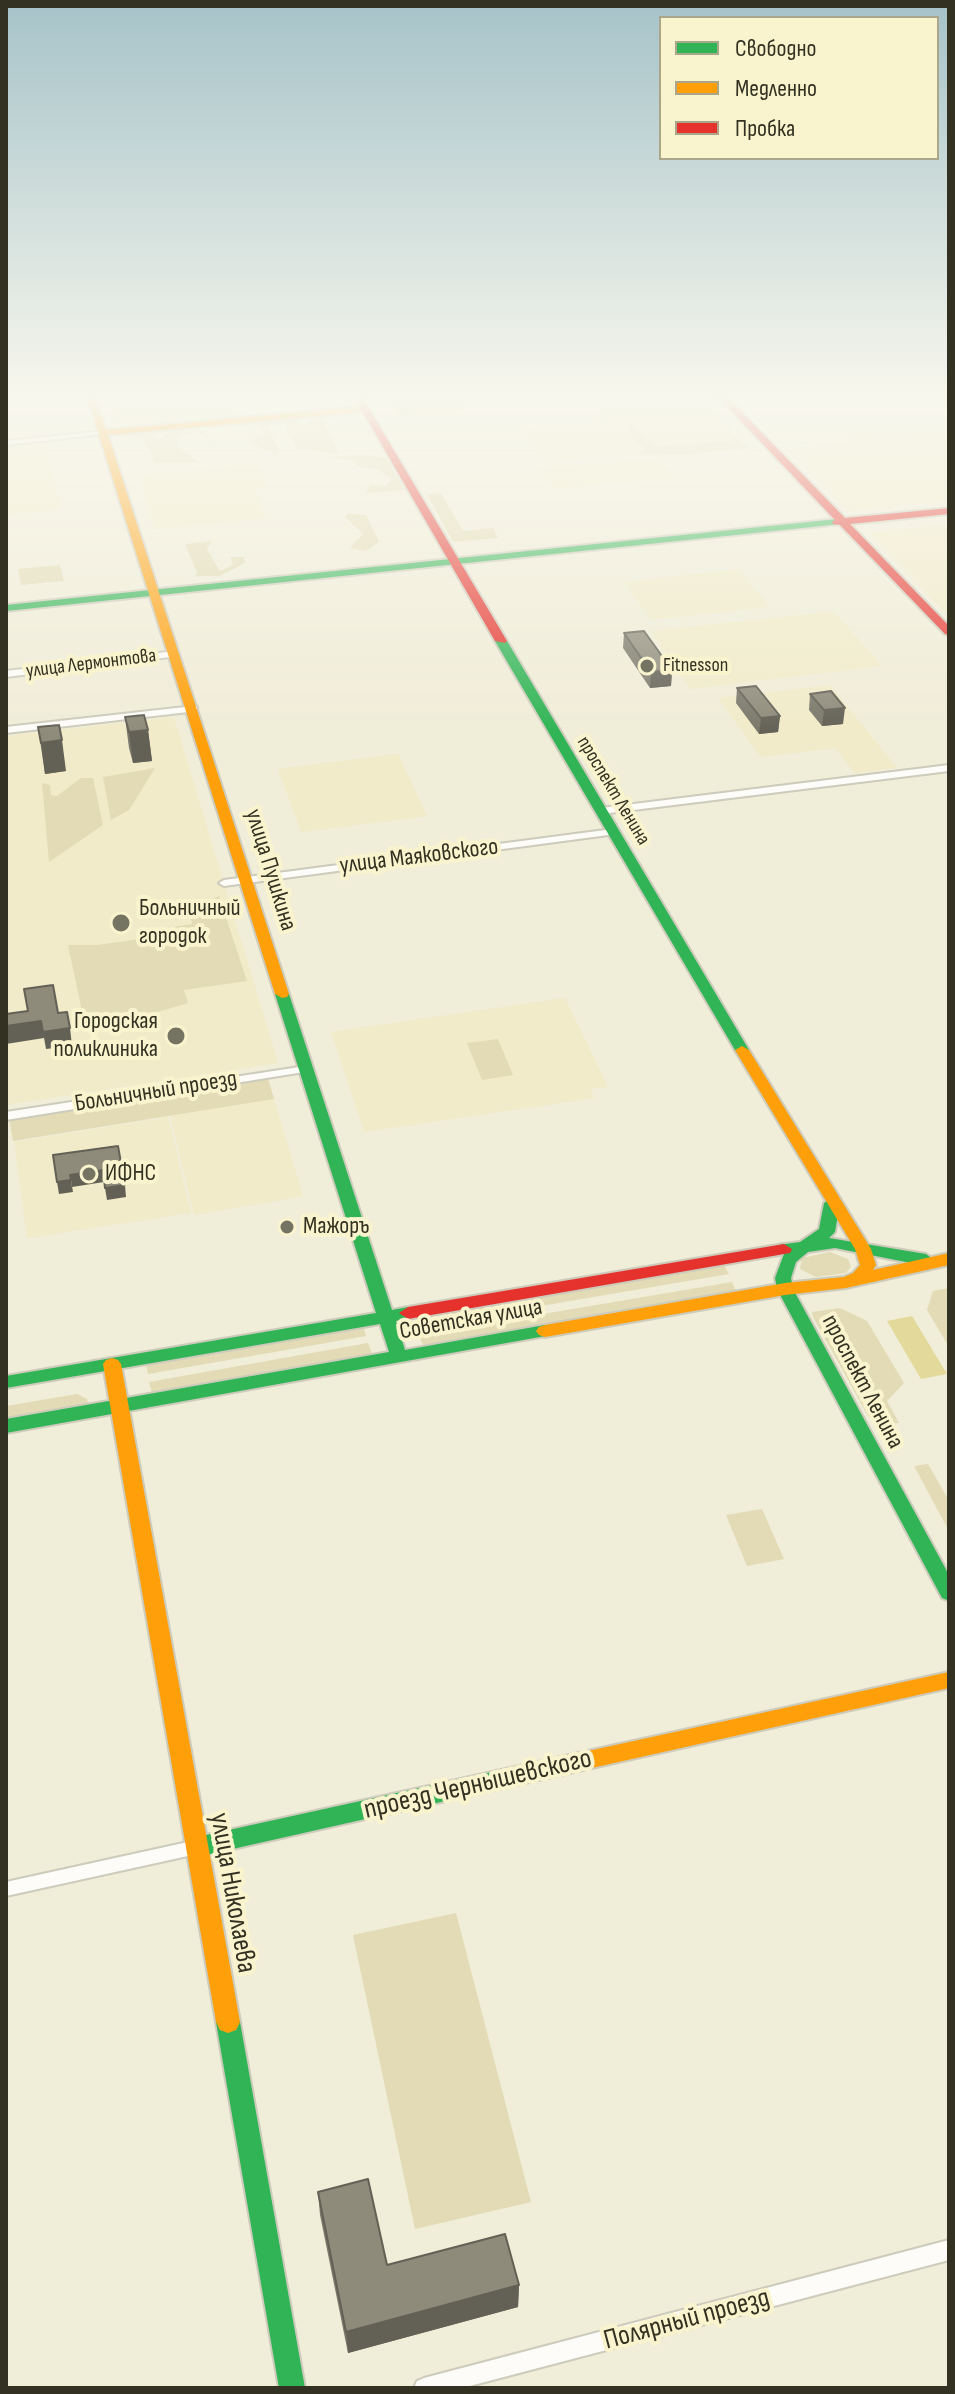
<!DOCTYPE html>
<meta charset="utf-8">
<style>
body{margin:0}
#map{position:relative;width:955px;height:2394px;overflow:hidden;background:#f0edd8;font-family:"Sofia Sans Condensed",sans-serif}
canvas{display:block}
.frame{position:absolute;inset:0;border:8px solid #333122;pointer-events:none}
.legend{position:absolute;left:659px;top:16px;width:280px;height:144px;box-sizing:border-box;background:#faf4ce;border:2px solid #aaa689;margin:0;padding:10px 14px;list-style:none;font-size:24px;color:#333122}
.legend li{display:flex;align-items:center;gap:16px;height:40px}
.legend b{width:40px;border:2px solid #aaa689}
</style>
<div id="map">
<canvas width="955" height="2394"></canvas>
<div class="frame"></div>
<ul class="legend">
<li><b style="height:10px;background:#30b455"></b>Свободно</li>
<li><b style="height:10px;background:#ff9f0a"></b>Медленно</li>
<li><b style="height:10px;background:#e5322d"></b>Пробка</li>
</ul>
</div>
<script>
const ctx = document.querySelector('canvas').getContext('2d');
ctx.lineJoin = 'round';
function paint(path, color) { ctx.fillStyle = color; ctx.fill(path, 'evenodd'); }
const poly = rows => new Path2D(rows.map(r => 'M' + r).join(''));
function strokePath(path, color, width, dash) { ctx.strokeStyle = color; ctx.lineWidth = width; ctx.lineCap = dash ? 'butt' : 'round'; ctx.setLineDash(dash || []); ctx.stroke(path); }
function drawText(font, color, halo, rows, align = 'center') {
  ctx.font = font + ' "Sofia Sans Condensed",sans-serif'; ctx.lineWidth = 8; ctx.setLineDash([]); ctx.textBaseline = 'middle'; ctx.strokeStyle = halo; ctx.fillStyle = color; for (const [text, x, y, turn = 0] of rows) {
    ctx.save(); ctx.translate(x, y); ctx.rotate((+turn || 0) * Math.PI / 180); ctx.textAlign = isNaN(turn) ? turn : align; if (halo) ctx.strokeText(text, 0, 0); ctx.fillText(text, 0, 0); ctx.restore();
  }
}
paint(poly([
 [111,400,223,400,232,417,120,427],
 [651,400,704,400,745,443,546,462,521,427,605,420,595,405],
 [949,431,949,501,848,511,791,448,851,441,846,435,872,433,877,438],
 [44,444,62,509,6,515,6,448],
 [658,458,673,477,554,489,539,469],
 [257,465,268,488,254,490,266,518,155,529,138,476],
 [949,524,949,617,871,533],
 [739,569,770,607,651,620,624,582],
 [834,611,882,666,690,689,650,631],
 [830,685,897,768,855,773,835,748,761,757,718,698],
 [174,717,278,1063,6,1105,6,736],
 [398,754,427,816,301,832,278,769],
 [565,998,608,1087,591,1089,594,1098,364,1132,331,1032],
 [274,1099,303,1196,194,1215,170,1115],
 [168,1117,191,1213,27,1238,14,1142]
]), '#f1ebc9');
paint(poly([
 [387,400,459,400,466,410,397,417],
 [308,417,324,421,339,454,297,449,284,423,268,427,280,451,275,454,248,442,265,433,252,422,297,420,307,425],
 [630,423,655,446,734,441,726,431,750,448,680,455,641,454,645,448,631,438],
 [171,431,204,431,214,445,199,432,181,434,176,446,200,462,155,463,142,437,120,437,152,432,158,440],
 [366,455,386,458,405,490,366,493,370,485,385,486,391,479,378,470,357,466,355,461,325,457],
 [441,493,463,531,493,528,498,538,453,542,427,494],
 [347,514,366,515,379,542,366,551,350,548,363,534,345,517],
 [212,541,207,549,220,571,233,565,230,557,244,557,245,563,220,576,196,576,197,572,185,544],
 [60,565,64,581,21,585,18,569],
 [155,768,129,810,111,820,103,777],
 [81,778,93,778,103,825,49,862,42,783,50,785,51,795,57,796],
 [219,896,247,981,184,990,188,1003,154,1013,85,1025,68,945,97,945,168,935,167,928,192,924,189,910],
 [498,1039,513,1075,482,1080,467,1043],
 [268,1078,274,1099,13,1141,9,1119],
 [830,1252,848,1259,851,1267,846,1273,816,1277,800,1269,802,1258],
 [724,1265,729,1274,417,1327,414,1317],
 [732,1282,736,1291,423,1345,419,1335],
 [949,1288,949,1347,927,1310,933,1291],
 [840,1308,867,1321,904,1383,887,1401,899,1423,883,1424,868,1416,813,1317,812,1312],
 [363,1326,366,1336,148,1374,146,1364],
 [368,1343,372,1354,152,1393,149,1382],
 [77,1394,87,1399,88,1404,6,1419,6,1406],
 [928,1464,949,1501,949,1531,914,1466],
 [762,1509,784,1559,747,1566,726,1515],
 [456,1913,531,2202,415,2229,353,1935]
]), '#e2dbb5');
paint(poly([
 [912,1316,947,1374,921,1379,887,1321]
]), '#e3d99a');
const street = poly([
 [103,431,106,433,105,434,6,445,6,441,103,431],
 [175,651,178,652,178,656,6,677,6,671,175,651],
 [194,706,197,707,197,711,6,733,6,727,194,706],
 [949,765,949,771,601,814,596,811,601,808,949,765],
 [613,829,618,832,616,834,224,886,219,883,224,880,613,829],
 [306,1066,310,1067,312,1069,310,1071,6,1120,6,1112,306,1066],
 [197,1840,203,1842,205,1847,203,1852,197,1854,6,1896,6,1882,197,1840],
 [949,2240,949,2260,462,2388,414,2388,417,2381,424,2378,949,2240]
]);
const fast = poly([
 [837,519,841,520,841,524,6,611,6,605,837,519],
 [501,638,507,641,749,1050,747,1053,737,1053,735,1050,495,641,501,638],
 [282,990,289,994,392,1310,408,1307,417,1313,414,1317,396,1321,405,1350,545,1325,551,1327,554,1331,551,1335,6,1433,6,1419,389,1352,380,1324,6,1388,6,1376,376,1313,275,994,282,990],
 [832,1198,840,1203,835,1232,829,1238,926,1254,934,1260,926,1266,835,1248,808,1252,796,1262,791,1278,793,1289,949,1575,949,1601,942,1598,777,1289,775,1278,784,1254,776,1249,778,1245,800,1242,819,1229,824,1203,832,1198],
 [556,1758,563,1761,567,1767,563,1773,556,1776,197,1857,189,1854,186,1847,189,1840,197,1837,556,1758],
 [228,2011,236,2014,240,2022,305,2388,279,2388,216,2022,220,2014,228,2011]
]);
const slow = poly([
 [88,400,96,400,106,430,365,406,369,409,365,412,108,435,289,994,287,997,282,998,275,994,88,400],
 [742,1046,749,1050,871,1249,876,1265,873,1270,949,1253,949,1265,846,1288,785,1295,545,1337,539,1335,536,1331,539,1327,545,1325,785,1283,844,1277,853,1273,860,1265,855,1249,735,1050,742,1046],
 [112,1358,118,1360,121,1364,240,2022,236,2030,228,2033,220,2030,216,2022,103,1364,106,1360,112,1358],
 [949,1672,949,1688,556,1776,549,1773,545,1767,549,1761,556,1758,949,1672]
]);
const jam = poly([
 [356,400,364,400,507,641,505,643,495,641,356,400],
 [721,400,730,400,845,518,949,508,949,514,850,524,949,626,949,635,945,634,840,525,833,524,832,522,835,520,721,400],
 [944,400,949,400,949,403,945,402,944,400],
 [784,1244,792,1249,790,1253,408,1319,399,1313,408,1307,784,1244]
]);
strokePath(street, '#cdcbbb', 4);
strokePath(fast, '#cdcbbb', 4);
strokePath(slow, '#cdcbbb', 4);
strokePath(jam, '#cdcbbb', 4);
paint(street, '#fdfcf9');
paint(fast, '#30b455');
paint(slow, '#ff9f0a');
paint(jam, '#e5322d');
paint(poly([
 [624,633,672,670,671,686,650,688,623,648],
 [737,688,780,716,778,732,759,734,736,703],
 [810,694,843,724,822,726,809,710],
 [125,717,148,730,152,761,133,763,129,748],
 [38,727,66,771,45,774],
 [318,2192,387,2265,519,2285,518,2307,348,2353,320,2215]
]), '#7a786a');
paint(poly([
 [672,670,671,686,650,688,651,672],
 [845,708,843,724,822,726,824,710],
 [780,716,778,732,759,734,761,718],
 [148,730,152,761,133,763,129,732],
 [62,740,66,771,45,774,41,743],
 [41,1021,44,1038,6,1044,6,1026],
 [70,1028,72,1046,46,1049,43,1032],
 [103,1170,104,1182,72,1187,70,1175],
 [71,1180,73,1192,59,1194,57,1182],
 [125,1185,126,1197,107,1200,105,1188],
 [519,2285,518,2307,348,2353,346,2332]
]), '#636156');
const building = poly([
 [644,631,672,670,651,672,624,633,644,631],
 [756,686,780,716,761,718,737,688,756,686],
 [831,691,845,708,824,710,810,694,831,691],
 [144,715,148,730,129,732,125,717,144,715],
 [59,725,62,740,41,743,38,727,59,725],
 [53,985,58,1013,67,1012,70,1028,43,1032,41,1021,6,1026,6,1014,28,1011,24,989,53,985],
 [118,1146,125,1185,105,1188,103,1170,70,1175,71,1180,57,1182,53,1155,118,1146],
 [368,2179,387,2265,505,2234,519,2285,346,2332,318,2192,368,2179]
]);
paint(building, '#8e8b7b');
strokePath(building, '#636156', 2);
const sky = ctx.createLinearGradient(0, 0, 0, 735);
sky.addColorStop(0, '#a6c3c9');
sky.addColorStop(0.54, '#f8f7ed');
sky.addColorStop(1, '#f8f7ed00');
ctx.fillStyle = sky;
ctx.fillRect(0, 0, 955, 735);
for (const [x, y, r, color] of [
 [647,666,8,"#757362"],
 [121,923,10,"#757362"],
 [176,1036,10,"#757362"],
 [89,1174,8,"#757362"],
 [287,1227,8,"#757362"]
]) { const dot = new Path2D(); dot.arc(x, y, r, 0, 2 * Math.PI); ctx.fillStyle = color; ctx.fill(dot); strokePath(dot, '#faf4ce', 3); }
drawText('20px', '#333122', '#faf4ce', [
 ["улица Лермонтова",91,664,-7],
 ["проспект Ленина",613,791,59]
]);
drawText('20px', '#333122', '#faf4ce', [
 ["Fitnesson",663,666]
], 'left');
drawText('24px', '#333122', '#faf4ce', [
 ["улица Маяковского",419,857,-7],
 ["улица Пушкина",270,870,73],
 ["Больничный проезд",156,1092,-9],
 ["Советская улица",471,1320,-10],
 ["проспект Ленина",862,1382,62]
]);
drawText('24px', '#333122', '#faf4ce', [
 ["Больничный",139,909],
 ["городок",139,937],
 ["Городская",158,1022,"right"],
 ["поликлиника",158,1050,"right"],
 ["ИФНС",105,1174],
 ["Мажоръ",303,1227]
], 'left');
drawText('28px', '#333122', '#faf4ce', [
 ["проезд Чернышевского",478,1785,-13],
 ["улица Николаева",232,1893,80],
 ["Полярный проезд",687,2320,-15]
]);
</script>
